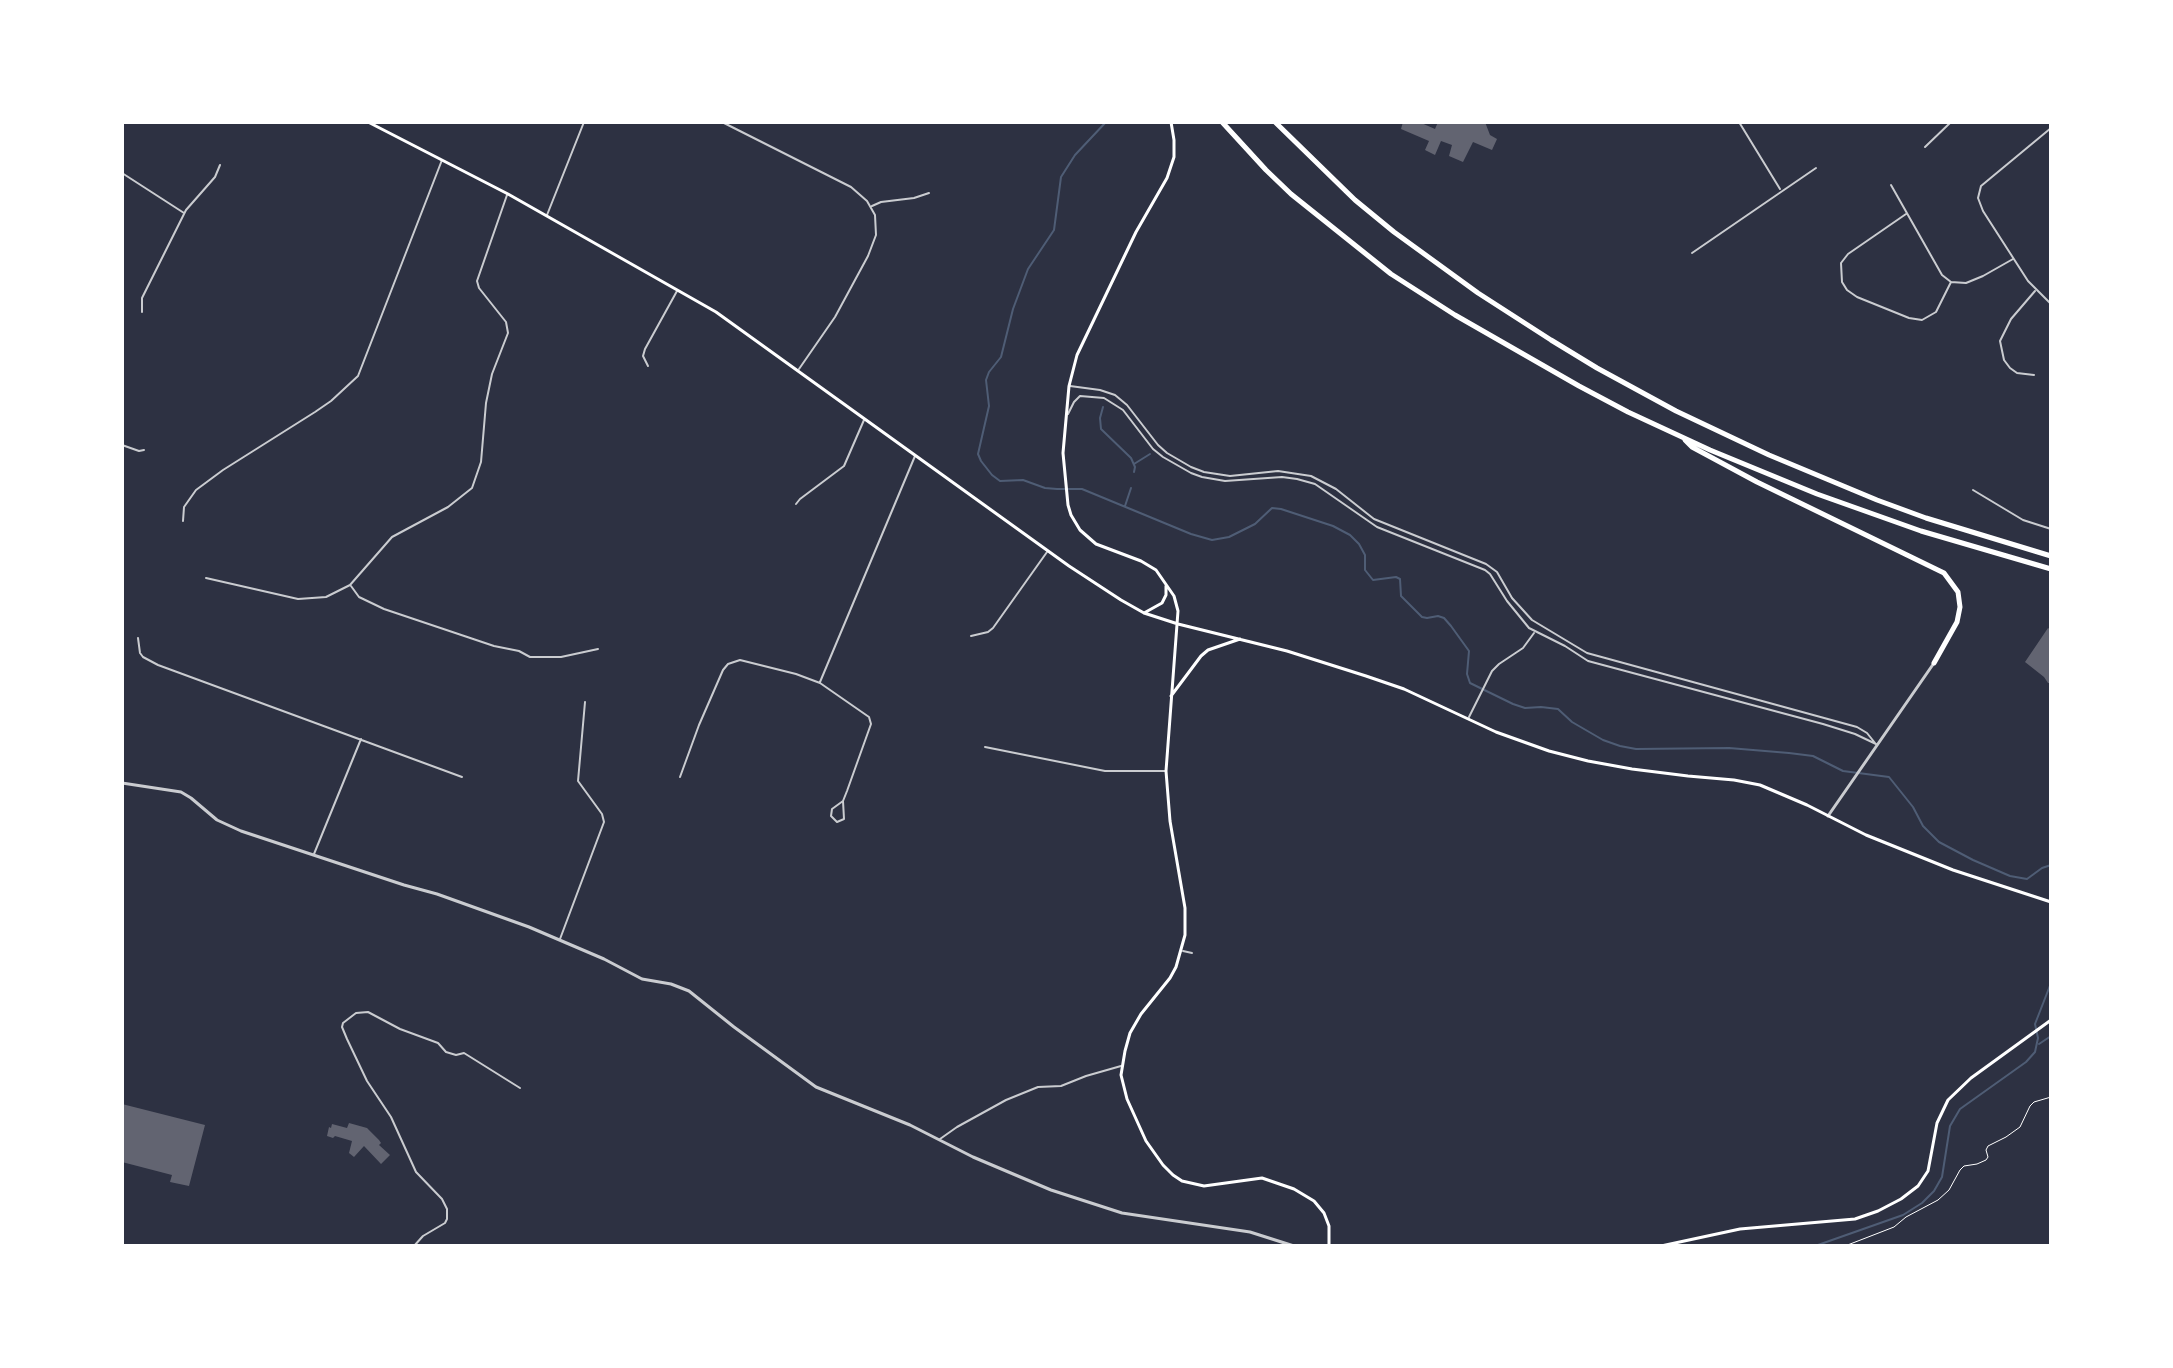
<!DOCTYPE html>
<style>
body{margin:0}
#map{position:relative;width:2173px;height:1368px;overflow:hidden;background:#2d3142;font-family:"DM Sans",sans-serif}
canvas{display:block}
.frame{position:absolute;inset:0;border:124px solid #fff;pointer-events:none}
</style>
<div id="map">
<canvas width="2173" height="1368"></canvas>
<div class="frame"></div>
</div>
<script>
const ctx = document.querySelector('canvas').getContext('2d');
ctx.lineJoin = 'round';
const poly = rows => new Path2D(rows.map(r => 'M' + r).join(''));
function strokePath(path, color, width, dash) { ctx.strokeStyle = color; ctx.lineWidth = width; ctx.lineCap = dash ? 'butt' : 'round'; ctx.setLineDash(dash || []); ctx.stroke(path); }
function paint(path, color) { ctx.fillStyle = color; ctx.fill(path, 'evenodd'); }
strokePath(poly([
 [1106,122,1075,155,1061,177,1054,230,1028,269,1013,309,1001,357,989,372,986,380,989,406,978,454,981,461,992,475,1000,481,1023,480,1045,488,1057,489,1082,489,1191,534,1212,540,1229,537,1255,524,1272,508,1281,509,1333,526,1350,535,1359,544,1365,555,1365,570,1373,580,1396,577,1400,579,1401,596,1422,617,1427,618,1438,616,1444,618,1451,626,1469,651,1467,674,1470,683,1513,704,1525,708,1541,707,1558,709,1572,722,1603,740,1620,746,1636,749,1729,748,1789,753,1813,756,1843,771,1889,777,1913,807,1923,826,1939,842,1973,860,2010,876,2027,879,2042,868,2051,865],
 [1103,407,1100,418,1101,429,1131,458,1135,467,1134,472],
 [1134,464,1150,454],
 [1125,506,1131,488],
 [2039,1044,2051,1036],
 [1815,1246,1903,1215,1922,1203,1934,1191,1942,1177,1950,1126,1960,1109,2026,1062,2035,1052,2038,1038,2035,1024,2051,983]
]), '#4f5d75', 2);
paint(poly([
 [1403,122,1419,122,1435,129,1438,122,1485,122,1490,135,1497,139,1492,150,1473,142,1463,162,1449,156,1452,145,1441,141,1435,155,1425,150,1429,141,1401,129],
 [2048,628,2051,630,2051,683,2048,683,2044,677,2025,662],
 [122,1104,205,1125,189,1186,170,1182,172,1175,122,1162],
 [349,1123,367,1128,379,1140,381,1143,379,1145,390,1155,381,1164,364,1146,354,1157,349,1153,352,1141,335,1136,333,1138,327,1136,329,1127,331,1128,332,1124,347,1128]
]), '#626471');
strokePath(poly([
 [1845,1246,1894,1227,1906,1217,1938,1200,1949,1190,1960,1170,1964,1166,1977,1164,1986,1160,1988,1157,1986,1150,1988,1146,2006,1137,2020,1127,2030,1106,2034,1102,2051,1097]
]), '#fff', 1);
strokePath(poly([
 [722,122,851,187,867,201,875,215,876,235,868,256,835,317,799,369],
 [1739,122,1780,189],
 [2051,128,1981,186,1978,198,1983,211,2028,281,2051,304],
 [1925,147,1951,122],
 [122,173,184,213],
 [1891,185,1942,275,1951,282,1966,283,1983,276,2013,259],
 [872,206,881,202,914,198,929,193],
 [1906,214,1848,254,1841,263,1842,282,1847,290,1857,297,1909,318,1922,320,1936,312,1951,282],
 [547,215,584,122],
 [1692,253,1816,168],
 [142,312,142,298,186,210,215,177,220,165],
 [648,366,643,356,645,349,677,291],
 [2034,375,2017,373,2010,368,2004,360,2000,341,2011,319,2035,291],
 [1070,386,1100,390,1115,395,1127,405,1158,445,1167,453,1191,467,1204,472,1230,476,1278,471,1311,476,1336,489,1374,519,1486,564,1497,572,1512,598,1532,620,1587,653,1857,727,1867,733,1875,743],
 [1068,414,1074,402,1080,396,1104,398,1123,410,1153,449,1163,457,1191,473,1202,477,1225,481,1282,477,1297,479,1315,484,1377,527,1485,570,1490,574,1507,601,1529,628,1565,646,1588,661,1823,724,1855,734,1876,744],
 [122,445,139,451,144,450],
 [1973,490,2023,520,2051,529],
 [796,504,800,499,844,466,864,420],
 [183,521,184,507,196,490,223,470,315,412,331,401,358,376,442,160],
 [206,578,298,599,326,597,350,585,392,537,448,507,472,488,481,462,486,403,492,374,508,333,506,322,479,288,477,281,507,195],
 [351,586,359,597,384,609,494,646,519,651,530,657,561,657,598,649],
 [971,636,988,632,993,628,1047,552],
 [138,638,140,653,143,657,158,665,462,777],
 [820,682,915,456],
 [1469,717,1492,671,1499,664,1523,648,1534,633],
 [985,747,1105,771,1165,771],
 [680,777,699,725,723,670,728,664,740,660,796,674,820,683,869,717,871,724,847,791,843,801,832,809,831,816,837,822,844,819,843,801],
 [314,854,361,739],
 [560,939,604,822,602,814,578,781,585,702],
 [1183,951,1192,953],
 [940,1139,957,1127,1006,1100,1038,1087,1061,1086,1086,1076,1121,1066],
 [414,1246,423,1236,445,1223,447,1219,447,1209,442,1199,416,1172,391,1117,367,1081,347,1039,342,1027,343,1023,356,1013,368,1012,400,1029,438,1043,446,1052,456,1055,464,1053,520,1088]
]), '#caccd0', 2);
strokePath(poly([
 [122,783,181,792,191,798,217,820,241,831,404,885,437,894,529,927,604,959,642,979,671,984,689,991,734,1027,816,1087,910,1125,973,1157,1051,1190,1122,1213,1250,1232,1294,1246],
 [1828,816,1934,663]
]), '#caccd0', 3);
strokePath(poly([
 [368,122,508,194,716,312,1069,566,1121,600,1144,613,1178,624,1287,651,1366,676,1404,689,1496,732,1549,751,1588,761,1632,769,1688,776,1734,780,1760,785,1807,805,1866,835,1953,870,2051,902],
 [1171,122,1174,140,1174,157,1167,178,1136,232,1077,355,1069,386,1063,453,1068,505,1071,515,1080,530,1096,544,1141,561,1156,570,1174,596,1178,611,1166,771,1170,821,1185,908,1185,935,1176,967,1170,978,1141,1014,1130,1033,1125,1051,1121,1075,1127,1099,1146,1141,1163,1165,1173,1175,1182,1181,1204,1186,1262,1178,1294,1189,1314,1201,1324,1213,1329,1226,1329,1246],
 [1144,613,1162,603,1166,595,1166,586],
 [1171,696,1201,656,1208,650,1240,639],
 [1661,1246,1740,1229,1855,1219,1878,1211,1901,1199,1918,1186,1928,1171,1937,1123,1948,1100,1971,1078,2051,1020]
]), '#fff', 3);
strokePath(poly([
 [1222,122,1266,170,1291,194,1391,274,1455,315,1579,386,1628,412,1710,450,1817,494,1921,531,2051,569],
 [1275,122,1355,200,1394,232,1478,293,1551,340,1597,368,1676,411,1769,455,1877,500,1926,518,2051,556],
 [1685,440,1692,447,1757,482,1944,573,1958,592,1960,607,1957,622,1934,663]
]), '#fff', 5);
</script>
